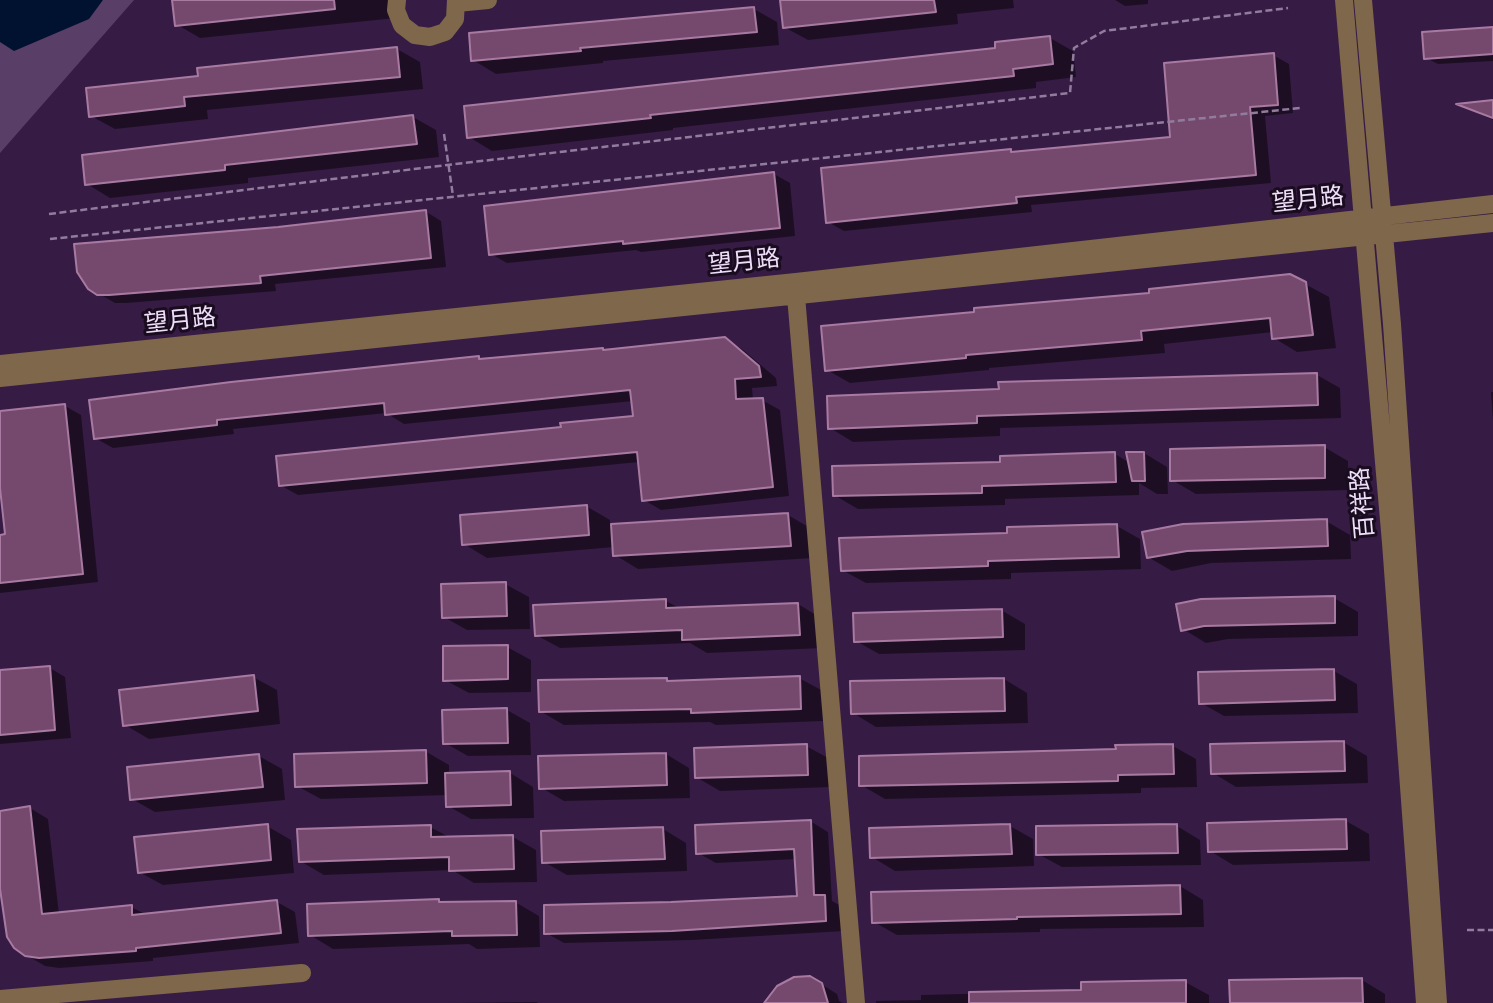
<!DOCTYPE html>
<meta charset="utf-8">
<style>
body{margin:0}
canvas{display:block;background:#361b44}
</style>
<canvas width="1493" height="1003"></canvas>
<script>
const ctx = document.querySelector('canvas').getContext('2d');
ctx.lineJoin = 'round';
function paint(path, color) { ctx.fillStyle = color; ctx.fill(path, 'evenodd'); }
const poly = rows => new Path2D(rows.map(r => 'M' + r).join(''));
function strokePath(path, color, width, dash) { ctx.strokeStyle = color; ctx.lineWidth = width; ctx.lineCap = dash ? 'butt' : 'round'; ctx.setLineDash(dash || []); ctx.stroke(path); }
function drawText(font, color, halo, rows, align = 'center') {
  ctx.font = font + ' Figtree,"Noto Sans SC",sans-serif'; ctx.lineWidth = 6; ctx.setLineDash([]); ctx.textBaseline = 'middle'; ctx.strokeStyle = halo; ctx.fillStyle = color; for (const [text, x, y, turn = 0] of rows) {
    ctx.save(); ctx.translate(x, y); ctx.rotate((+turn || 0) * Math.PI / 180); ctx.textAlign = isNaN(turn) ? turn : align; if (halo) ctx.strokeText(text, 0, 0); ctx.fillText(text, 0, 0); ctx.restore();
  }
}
paint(poly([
 [0,0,134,0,0,153]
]), '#593e68');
paint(poly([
 [0,0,103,0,89,19,14,51,0,42]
]), '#001230');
paint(poly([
 [175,0,394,0,396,18,200,38,176,24],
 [803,0,1013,0,1014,8,957,14,958,24,808,40,784,27],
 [1115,0,1148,0,1148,4,1125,6],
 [754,9,777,22,779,45,603,61,603,63,496,74,473,60],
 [1493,29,1493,61,1438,64,1426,58],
 [1050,38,1073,51,1076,77,1036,82,1036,88,673,128,673,130,492,151,469,137,997,49],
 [397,49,420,62,423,89,207,110,208,119,115,129,91,116,200,77],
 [1273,55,1289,64,1293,113,1265,116,1271,183,1031,205,1032,212,844,231,828,222,1010,151,1015,153,1172,139],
 [1493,102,1493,120,1462,106],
 [413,117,436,130,439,157,248,178,248,183,110,198,87,184],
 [774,174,790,183,795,236,641,252,636,250,507,263,491,254],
 [425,211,441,221,446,267,275,284,276,291,126,303,115,303,89,288,278,229],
 [1305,284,1329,297,1336,348,1297,352,1274,338,1273,332,1164,344,1165,353,989,368,989,370,850,383,827,370,976,313],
 [724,339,742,349,776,378,777,386,752,388,753,400,762,400,780,410,789,496,661,510,644,500,639,462,298,495,280,485,563,429,635,418,633,401,404,424,386,413,233,429,234,434,113,448,95,438,478,358,483,361,606,352],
 [1317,375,1340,388,1341,418,1000,428,1000,436,853,442,830,428],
 [1491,392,1493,392,1493,421],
 [65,406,81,415,98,582,0,593,0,536,7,536,0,474,0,413],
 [1324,447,1348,461,1348,490,1196,494,1172,480],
 [1144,453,1167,467,1168,494,1157,494,1139,483,1139,495,1005,499,1005,505,858,509,834,495,1002,464,1115,454,1130,463],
 [586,506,610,520,610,526,788,515,812,529,813,558,638,569,615,555,614,547,487,558,464,544],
 [1326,521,1350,535,1351,559,1211,563,1172,571,1148,557],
 [1117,526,1140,539,1141,569,1011,573,1011,579,866,583,842,570,1009,535],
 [505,584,529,597,530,629,467,630,444,617],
 [1334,598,1358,612,1358,636,1228,639,1206,643,1183,629],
 [666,601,681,609,798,604,821,618,823,648,707,653,690,643,560,648,536,635],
 [1001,610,1025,624,1025,650,879,654,856,641],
 [507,647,531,660,531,692,469,693,445,680],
 [50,668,65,677,71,738,0,744,0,672],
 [1334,671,1357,684,1358,713,1224,716,1201,703],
 [253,677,277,690,280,724,149,739,125,725],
 [799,678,823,691,824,721,716,725,710,722,564,725,540,711,666,679,672,682],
 [1004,679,1027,693,1028,723,876,727,853,713],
 [507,710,530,723,531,755,468,756,445,743],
 [1343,742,1367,756,1368,783,1236,787,1213,773],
 [806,746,830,759,831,787,720,791,696,777],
 [1173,746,1196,759,1197,787,1141,788,1141,793,885,799,861,785,1117,751],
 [425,751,449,765,449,774,510,773,533,787,534,818,471,819,448,806,448,795,321,799,297,786],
 [666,754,689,768,690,798,564,801,540,787],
 [259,756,282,769,285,800,155,812,132,799],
 [30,808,48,819,59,914,131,907,147,915,277,902,295,912,299,943,153,958,153,961,59,968,45,966,26,955,0,876,0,813],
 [810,821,828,832,832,901,843,907,844,931,692,940,564,943,546,933,798,898,796,859,716,863,698,853],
 [1346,821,1369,834,1370,861,1233,865,1210,851],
 [267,826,291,840,294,873,163,885,139,872],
 [1010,826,1033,839,1034,866,895,871,872,857],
 [1177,826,1200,840,1201,865,1062,867,1038,854],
 [430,827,451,838,513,837,536,850,537,882,474,883,452,870,324,875,300,861],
 [663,829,686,843,687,871,567,875,544,862],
 [1180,886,1203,900,1204,927,1040,929,1040,932,897,935,874,922],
 [438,901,444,904,515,902,539,916,540,947,477,949,469,944,333,949,310,935],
 [810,977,837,994,839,1001,843,1003,766,1003],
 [1362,980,1385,994,1385,1003,1231,1003],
 [1185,982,1209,995,1209,1003,876,1003,876,1001,921,1000,921,995,1083,991],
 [537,1002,538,1003,446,1003]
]), '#0007');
const building = poly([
 [172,0,334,0,335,9,175,26,172,0],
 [780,0,934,0,936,12,783,28,780,0],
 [754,7,757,32,580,48,581,51,471,61,469,33,754,7],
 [1493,27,1493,54,1424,59,1422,32,1493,27],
 [1050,36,1053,64,1013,69,1014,76,650,115,651,118,467,138,464,106,995,48,995,42,1050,36],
 [397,47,400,77,184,97,185,106,89,117,86,88,198,76,197,68,397,47],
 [1274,53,1278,105,1250,107,1256,175,1016,197,1017,203,826,223,821,168,1011,149,1011,152,1170,137,1164,63,1274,53],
 [1493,100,1493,118,1456,104,1493,100],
 [413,115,417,144,225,165,225,170,85,185,82,155,413,115],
 [774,172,780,228,623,244,623,241,489,255,484,206,774,172],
 [426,210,431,258,260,276,261,283,109,295,97,295,88,289,77,272,74,244,278,227,426,210],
 [1290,274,1306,282,1313,335,1272,339,1270,318,1141,331,1142,340,966,355,966,358,825,371,821,326,974,312,974,308,1149,293,1149,289,1290,274],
 [725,337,759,366,761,377,735,379,736,399,763,398,773,487,642,501,637,452,279,486,276,456,561,427,560,423,633,416,630,390,385,415,384,403,217,420,217,425,94,439,89,400,231,382,479,356,479,359,603,348,603,350,725,337],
 [1317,373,1318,405,977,416,977,423,828,429,827,396,999,389,998,382,1317,373],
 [65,404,83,574,0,583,0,535,5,534,0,488,0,411,65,404],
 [1325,445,1325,478,1170,481,1170,449,1325,445],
 [1115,452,1116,482,982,486,982,493,833,496,832,466,1000,462,1000,456,1115,452],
 [1126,452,1144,452,1145,481,1132,481,1126,452],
 [587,505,589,535,462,545,460,515,587,505],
 [788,513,791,546,613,556,611,524,788,513],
 [1327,519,1328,546,1187,551,1147,558,1142,532,1183,524,1327,519],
 [1117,524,1119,557,988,561,988,566,841,571,839,538,1007,533,1007,527,1117,524],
 [506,582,507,616,442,618,441,584,506,582],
 [1335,596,1335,623,1204,626,1181,631,1176,604,1201,599,1335,596],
 [666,599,666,608,798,603,800,635,682,640,682,630,535,636,533,605,666,599],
 [1002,609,1003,637,854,642,853,613,1002,609],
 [508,645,508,679,443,681,443,646,508,645],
 [50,666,55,730,0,735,0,670,50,666],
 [1334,669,1335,700,1199,704,1198,672,1334,669],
 [254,675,258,711,123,726,119,690,254,675],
 [800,676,801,709,691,713,691,709,539,712,538,680,667,678,667,681,800,676],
 [1004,678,1005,711,851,714,850,681,1004,678],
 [507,708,508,743,443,744,442,710,507,708],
 [1344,741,1345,771,1211,774,1210,744,1344,741],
 [807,744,808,775,695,778,694,748,807,744],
 [1173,744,1174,774,1118,775,1118,781,859,786,859,756,1116,749,1115,745,1173,744],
 [426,750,427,783,295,787,294,754,426,750],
 [666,753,667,785,539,789,538,756,666,753],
 [259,754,263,787,130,800,127,767,259,754],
 [510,771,511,805,446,807,445,773,510,771],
 [30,806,42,914,132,905,132,915,277,900,281,933,136,948,136,951,39,958,25,956,14,948,7,937,0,889,0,811,30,806],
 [1346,819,1347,849,1208,852,1207,823,1346,819],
 [811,820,814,895,825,895,826,921,672,931,544,934,544,905,671,902,797,896,794,849,696,854,695,825,811,820],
 [268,824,271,860,138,873,134,837,268,824],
 [1010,824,1012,854,870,858,869,828,1010,824],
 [1177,824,1178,853,1036,855,1036,826,1177,824],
 [431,825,431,837,513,835,514,869,449,871,449,857,299,862,297,829,431,825],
 [663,827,665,859,542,863,541,831,663,827],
 [1180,885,1181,914,1017,917,1017,919,872,923,871,892,1180,885],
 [439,899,439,902,516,901,517,935,452,936,452,931,308,936,307,904,439,899],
 [810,976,822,983,828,1003,764,1003,777,986,794,977,810,976],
 [1362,978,1363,1003,1230,1003,1229,980,1362,978],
 [1186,980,1186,1003,969,1003,969,992,1081,990,1081,982,1186,980]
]);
paint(building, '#75496e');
strokePath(building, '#a97aa1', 2);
strokePath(poly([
 [444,134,453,196],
 [49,214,447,165,1070,93,1074,48,1104,31,1288,8],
 [50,239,1300,108],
 [1467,930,1493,930]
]), '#927c9e', 2.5, [7, 3.5]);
strokePath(poly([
 [397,0,396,10,402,25,415,35,430,37,445,32,455,19,456,0],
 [1344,0,1391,543,1425,1003],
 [1363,0,1392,324,1438,1003],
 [457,3,488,0],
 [796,296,856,1003],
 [0,364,796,282,1493,204],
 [0,378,1493,223],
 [0,999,302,973]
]), '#7e674a', 18);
drawText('24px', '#efdef9', '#180c1e', [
 ["望月路",1308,200,-6],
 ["望月路",744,262,-6],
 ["望月路",180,321,-6],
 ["百祥路",1363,503,-95]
]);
</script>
